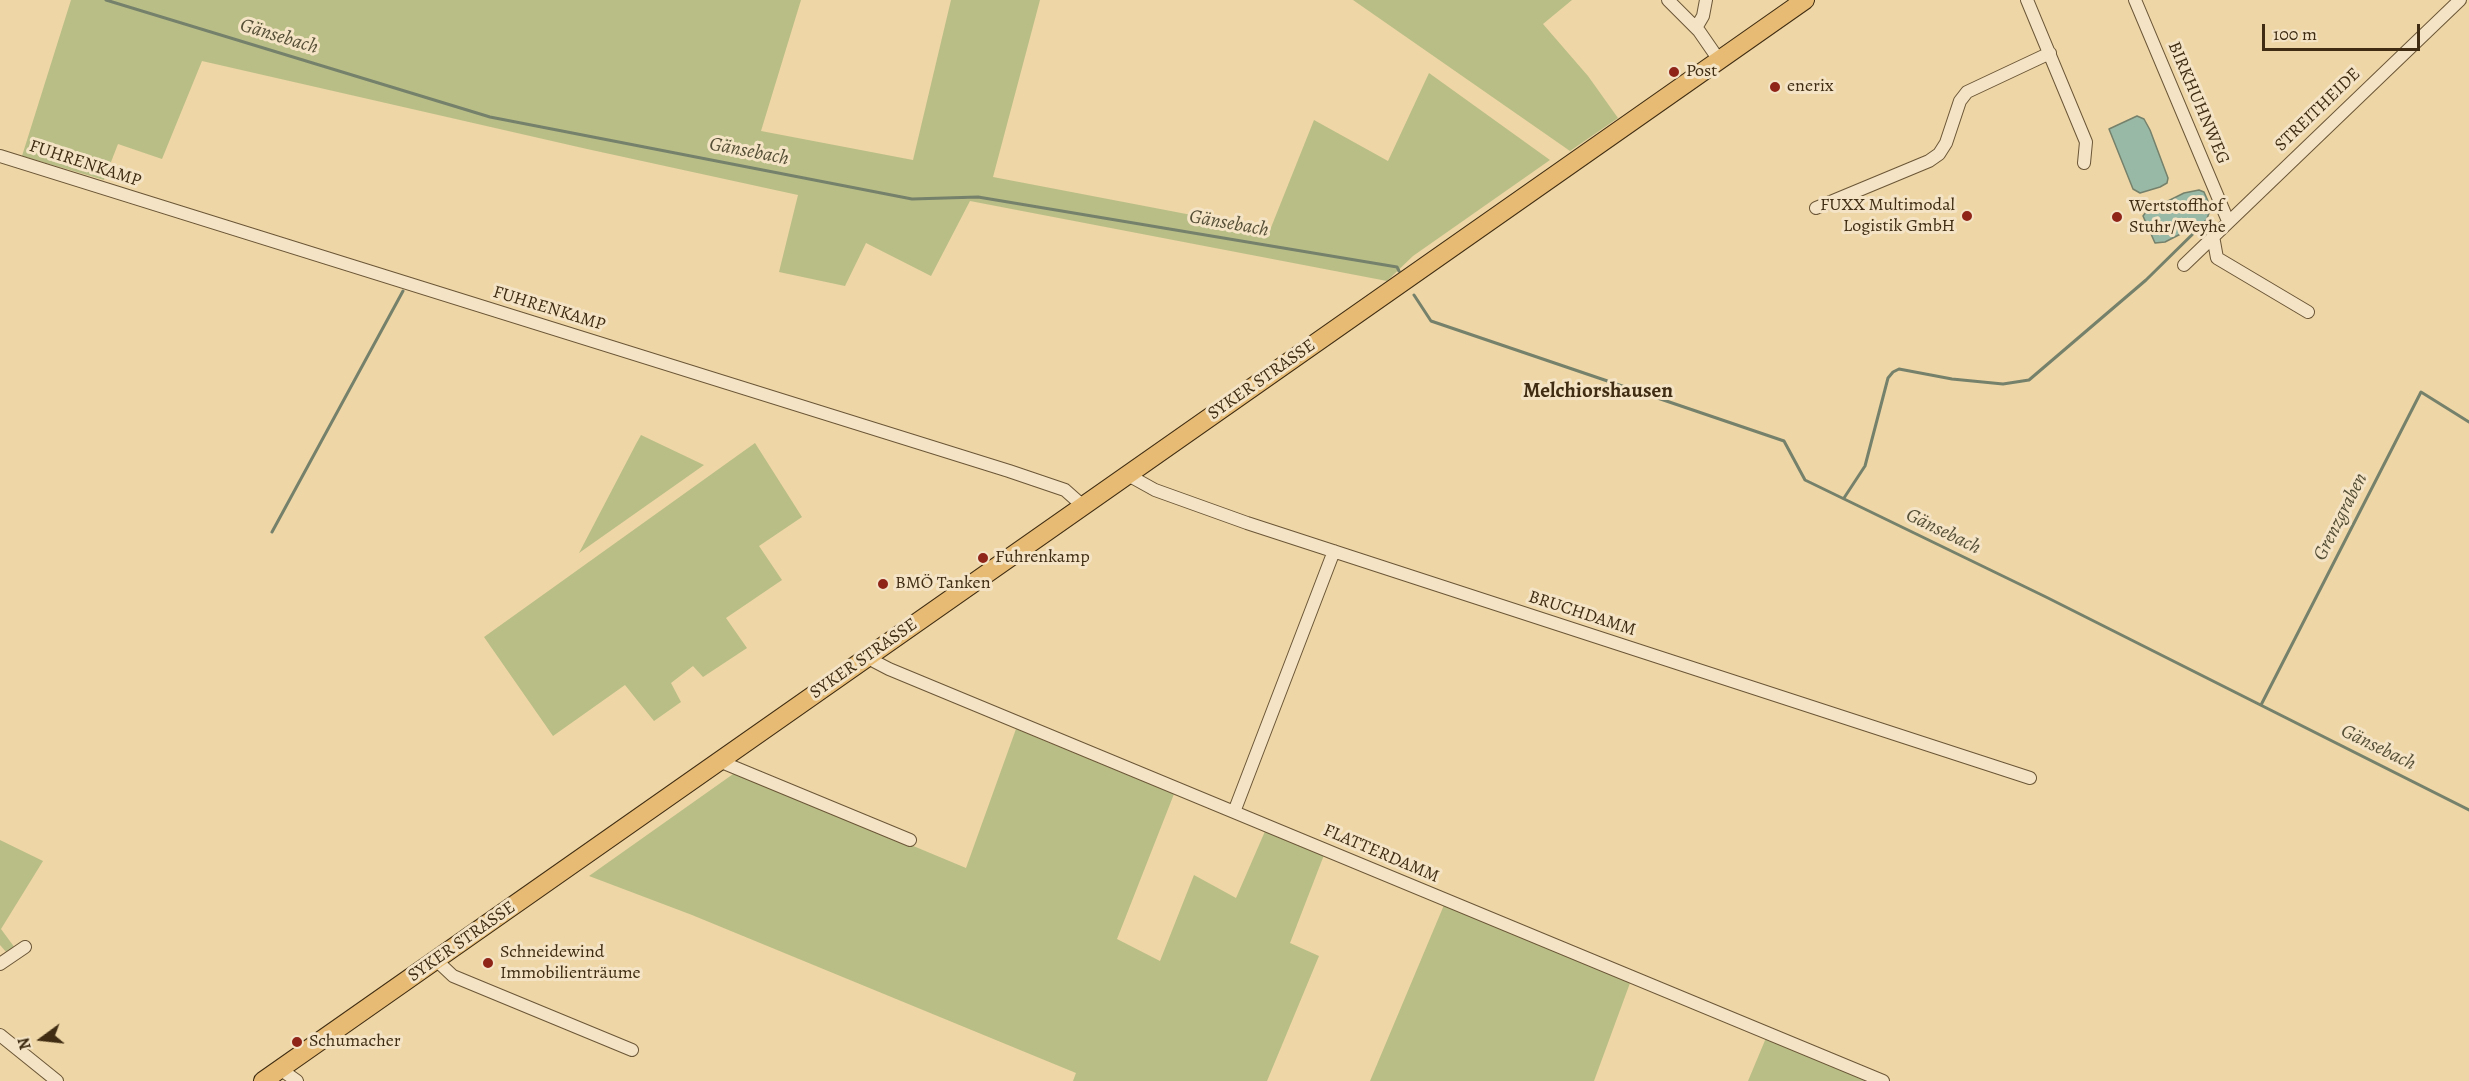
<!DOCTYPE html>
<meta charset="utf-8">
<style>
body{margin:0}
#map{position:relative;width:2469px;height:1081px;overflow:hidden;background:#eed6a6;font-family:Alegreya,serif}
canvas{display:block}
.north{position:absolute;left:12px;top:1009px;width:60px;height:60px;-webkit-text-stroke:4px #f4e4c5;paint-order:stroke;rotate:255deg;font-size:16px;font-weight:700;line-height:24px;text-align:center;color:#3f2c12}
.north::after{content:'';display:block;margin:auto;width:21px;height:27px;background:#3f2c12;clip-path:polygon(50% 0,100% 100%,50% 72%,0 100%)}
.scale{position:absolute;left:2262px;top:24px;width:158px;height:27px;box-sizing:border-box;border:3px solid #3f2c12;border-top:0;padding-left:8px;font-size:18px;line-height:21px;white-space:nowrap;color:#3f2c12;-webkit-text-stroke:4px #f4e4c5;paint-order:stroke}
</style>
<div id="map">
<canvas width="2469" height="1081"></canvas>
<div class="north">N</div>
<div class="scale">100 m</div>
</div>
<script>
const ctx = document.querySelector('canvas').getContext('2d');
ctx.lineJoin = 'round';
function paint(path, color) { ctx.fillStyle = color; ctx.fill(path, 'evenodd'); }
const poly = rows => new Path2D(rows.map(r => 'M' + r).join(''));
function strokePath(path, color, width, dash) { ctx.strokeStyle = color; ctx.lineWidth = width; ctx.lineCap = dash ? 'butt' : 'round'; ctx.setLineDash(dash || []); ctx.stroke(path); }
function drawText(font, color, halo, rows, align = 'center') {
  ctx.font = font + ' Alegreya,serif'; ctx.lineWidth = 6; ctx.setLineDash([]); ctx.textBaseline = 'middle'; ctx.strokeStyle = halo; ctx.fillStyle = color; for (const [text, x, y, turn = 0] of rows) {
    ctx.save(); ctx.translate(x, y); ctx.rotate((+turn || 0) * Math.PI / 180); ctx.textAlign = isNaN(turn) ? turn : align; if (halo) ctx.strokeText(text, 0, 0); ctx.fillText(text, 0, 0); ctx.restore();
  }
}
paint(poly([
 [71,0,801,0,761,131,913,160,951,0,1040,0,993,177,1270,230,1314,120,1388,161,1429,73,1550,160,1413,256,1387,281,970,201,931,276,866,243,845,286,779,272,798,195,587,149,202,61,162,159,118,144,104,180,22,156],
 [1353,0,1572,0,1543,24,1588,76,1618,118,1570,151],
 [641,435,704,465,579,553,636,444],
 [755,443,802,517,759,546,782,580,726,618,747,648,703,677,693,666,671,683,681,702,654,721,625,685,553,736,484,637],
 [1016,729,1174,794,1117,939,1160,961,1194,875,1236,898,1266,829,1324,855,1290,943,1319,956,1267,1081,1073,1081,1076,1073,692,915,589,876,736,772,966,868],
 [0,840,43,861,1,929,15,948,7,953,0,945],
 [1444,905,1630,983,1594,1081,1370,1081],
 [1766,1038,1869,1081,1748,1081]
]), '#b9be87');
const water = poly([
 [2137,116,2144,119,2150,130,2168,178,2167,183,2160,187,2140,193,2133,189,2109,129,2137,116],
 [2199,190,2204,192,2211,208,2206,221,2165,242,2155,243,2143,216,2146,212,2184,193,2199,190]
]);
paint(water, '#99b9a7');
strokePath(water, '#75816b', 1.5);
strokePath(poly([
 [106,0,490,117,912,199,978,197,1397,267,1399,271],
 [1414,295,1431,321,1784,441,1805,480,2046,597,2469,810],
 [1844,498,1865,466,1888,378,1893,372,1899,369,1952,379,2003,384,2029,380,2146,280,2206,221],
 [272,532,403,291],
 [2261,705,2421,392,2469,422]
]), '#75816b', 3);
const street = poly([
 [1668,0,1699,31,1719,60],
 [2027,0,2086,142,2084,163],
 [2135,0,2228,221],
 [1696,28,1703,16,1706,0],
 [0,156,1009,471,1065,490,1083,506],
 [1816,208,1929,161,1939,154,1946,143,1960,101,1967,92,2050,53],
 [2213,236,2217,258,2308,312],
 [2184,265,2460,0],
 [1128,475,1155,490,1247,523,2030,778],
 [866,657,889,669,1883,1081],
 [719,761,910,840],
 [1234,812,1334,551],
 [436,960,453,976,632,1050],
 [0,964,25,947],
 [0,1035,57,1081],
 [280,1069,297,1081]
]);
const primary = poly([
 [263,1081,1805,0]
]);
strokePath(street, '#6b5637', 14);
strokePath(primary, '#3f2c12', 20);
strokePath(street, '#f4e4c5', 12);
strokePath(primary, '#e7bb73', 18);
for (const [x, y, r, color] of [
 [1674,72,6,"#8f2418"],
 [1775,87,6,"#8f2418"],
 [1967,216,6,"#8f2418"],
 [2117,217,6,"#8f2418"],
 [983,558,6,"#8f2418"],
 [883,584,6,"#8f2418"],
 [488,963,6,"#8f2418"],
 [297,1042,6,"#8f2418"]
]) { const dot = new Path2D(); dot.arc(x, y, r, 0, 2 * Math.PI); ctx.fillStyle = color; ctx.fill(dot); strokePath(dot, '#f4e4c5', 2); }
drawText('18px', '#3f2c12', '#f4e4c5', [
 ["Post",1686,72],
 ["enerix",1787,87],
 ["FUXX Multimodal",1955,206,"right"],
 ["Logistik GmbH",1955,227,"right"],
 ["Wertstoffhof",2129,207],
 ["Stuhr/Weyhe",2129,228],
 ["Fuhrenkamp",995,558],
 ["BMÖ Tanken",895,584],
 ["Schneidewind",500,953],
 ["Immobilienträume",500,974],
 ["Schumacher",309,1042]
], 'left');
drawText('18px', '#3f2c12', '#f4e4c5', [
 ["BIRKHUHNWEG",2198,103,67],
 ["STREITHEIDE",2318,110,-44],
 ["FUHRENKAMP",85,164,18],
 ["FUHRENKAMP",549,309,17],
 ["SYKER STRASSE",1262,380,-35],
 ["BRUCHDAMM",1582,614,18],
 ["SYKER STRASSE",864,659,-35],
 ["FLATTERDAMM",1381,854,23],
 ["SYKER STRASSE",462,942,-35]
]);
drawText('italic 20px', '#564f37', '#f4e4c5', [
 ["Gänsebach",279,37,17],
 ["Gänsebach",749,152,11],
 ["Gänsebach",1229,224,10],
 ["Grenzgraben",2341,517,-63],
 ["Gänsebach",1943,532,26],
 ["Gänsebach",2378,748,26]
]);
drawText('bold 21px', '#3f2c12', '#f4e4c5', [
 ["Melchiorshausen",1598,392]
]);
</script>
